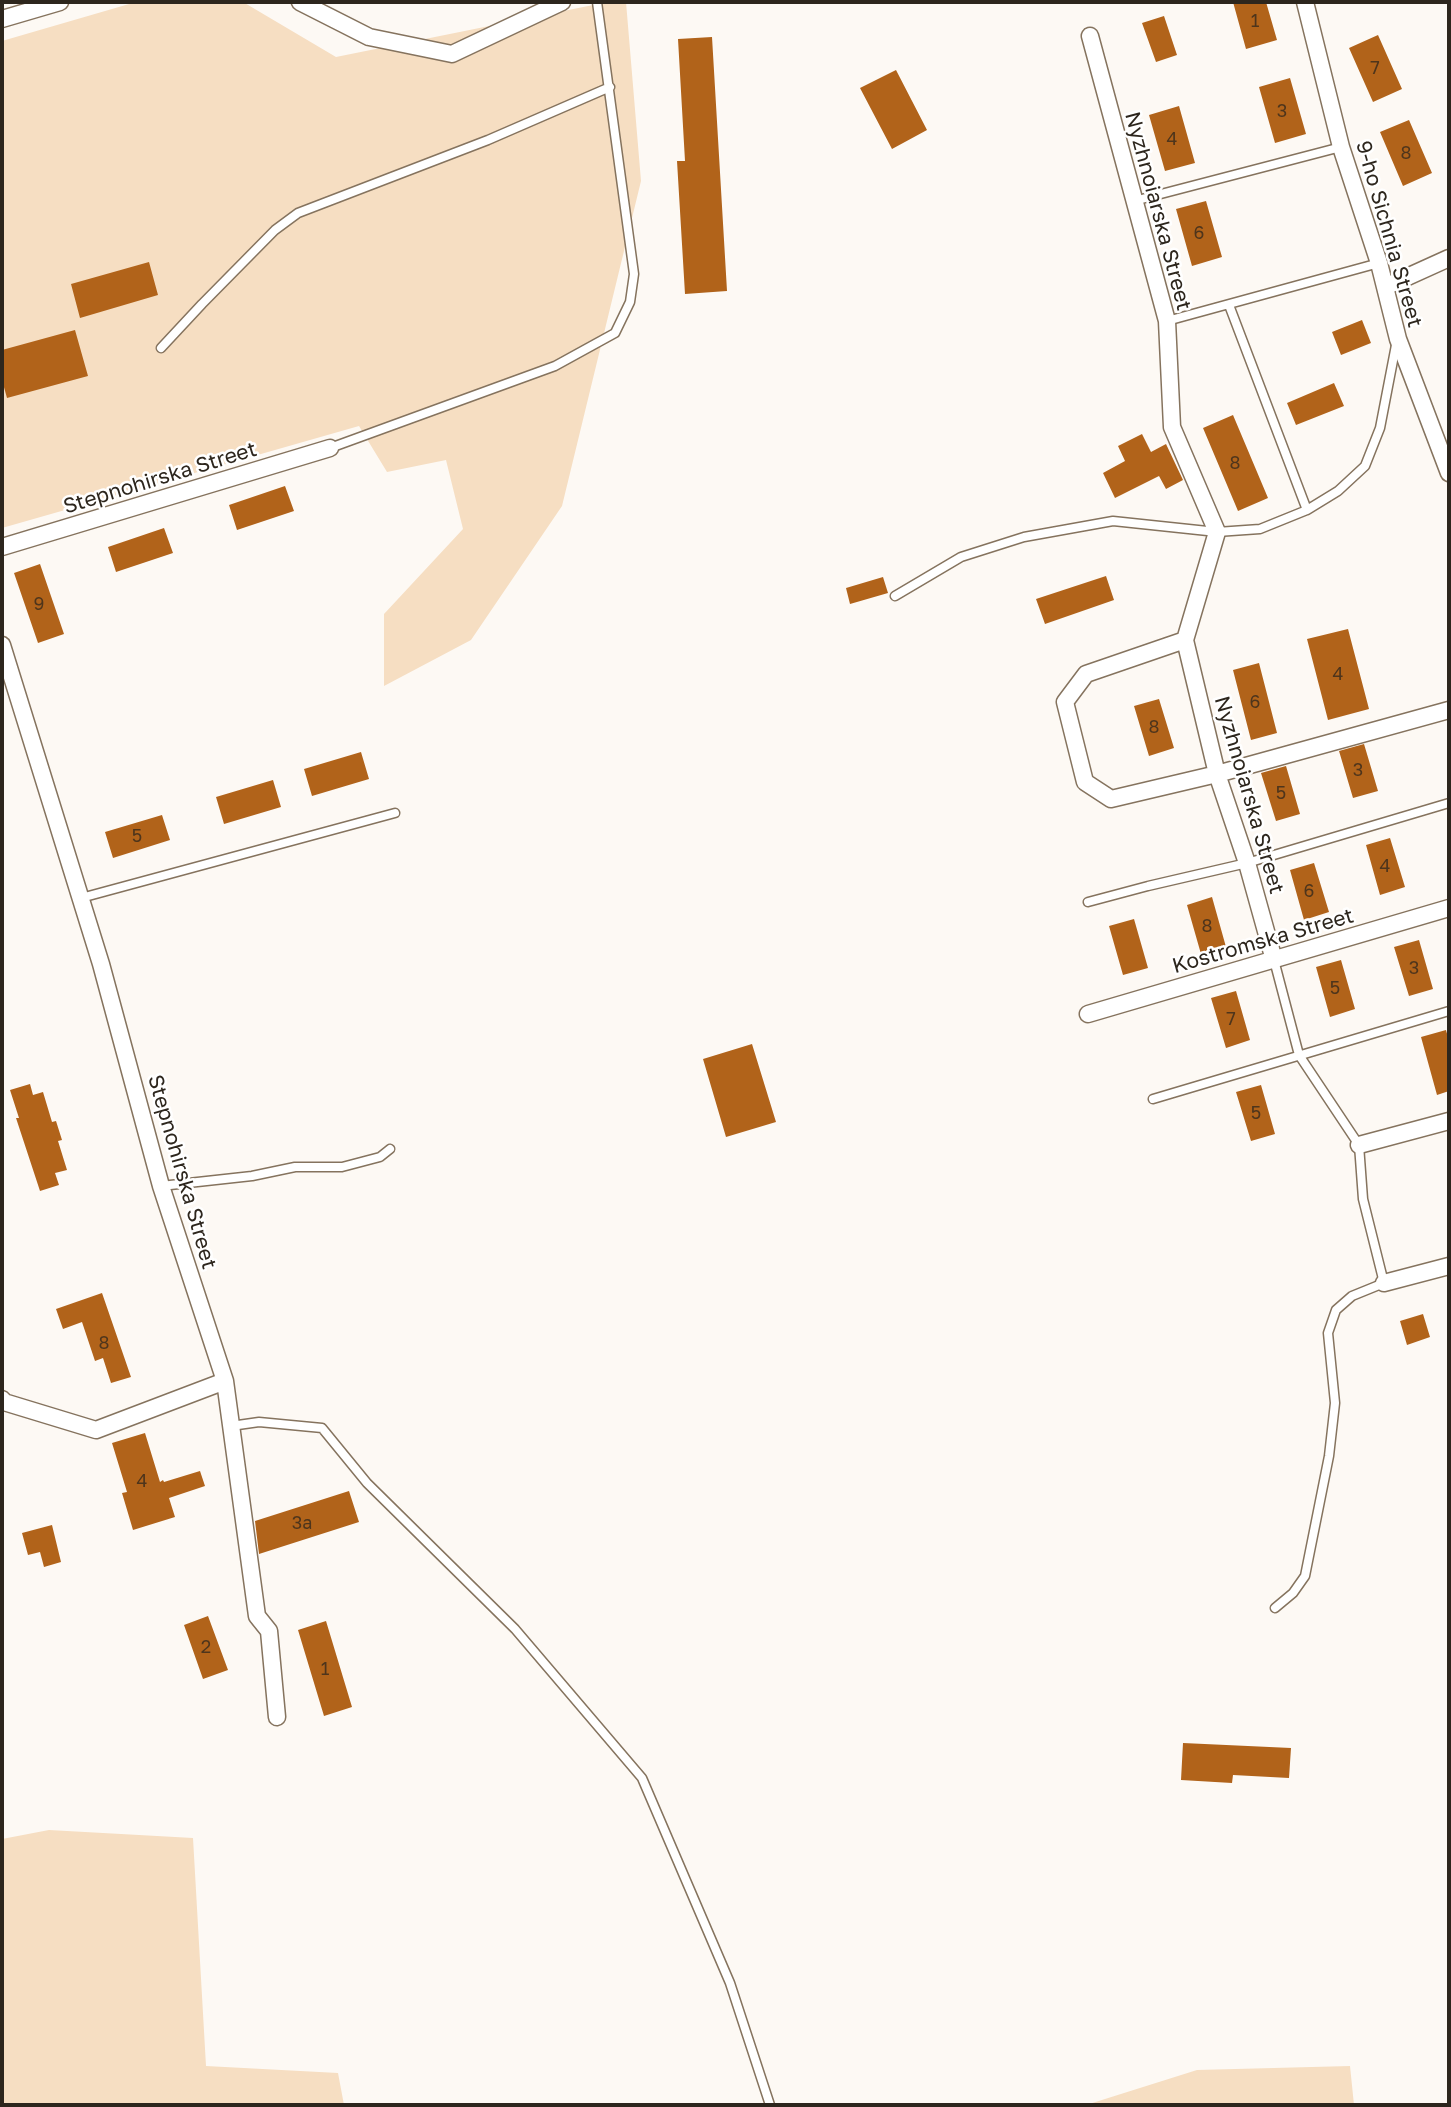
<!DOCTYPE html>
<meta charset="utf-8">
<style>
body{margin:0}
#map{position:relative;width:1451px;height:2107px;overflow:hidden;background:#fdf9f4;font-family:"Golos Text",sans-serif}
canvas{display:block}
.frame{position:absolute;inset:0;border:4px solid #2d261d;pointer-events:none}
</style>
<div id="map">
<canvas width="1451" height="2107"></canvas>
<div class="frame"></div>
</div>
<script>
const ctx = document.querySelector('canvas').getContext('2d');
ctx.lineJoin = 'round';
function paint(path, color) { ctx.fillStyle = color; ctx.fill(path, 'evenodd'); }
const poly = rows => new Path2D(rows.map(r => 'M' + r).join(''));
function strokePath(path, color, width, dash) { ctx.strokeStyle = color; ctx.lineWidth = width; ctx.lineCap = dash ? 'butt' : 'round'; ctx.setLineDash(dash || []); ctx.stroke(path); }
function drawText(font, color, halo, rows, align = 'center') {
  ctx.font = font + ' "Golos Text",sans-serif'; ctx.lineWidth = 5; ctx.setLineDash([]); ctx.textBaseline = 'middle'; ctx.strokeStyle = halo; ctx.fillStyle = color; for (const [text, x, y, turn = 0] of rows) {
    ctx.save(); ctx.translate(x, y); ctx.rotate((+turn || 0) * Math.PI / 180); ctx.textAlign = isNaN(turn) ? turn : align; if (halo) ctx.strokeText(text, 0, 0); ctx.fillText(text, 0, 0); ctx.restore();
  }
}
paint(poly([
 [136,2,243,2,336,57,608,2,626,2,641,181,562,506,471,640,384,686,384,614,463,529,446,460,387,472,359,426,2,528,2,41],
 [49,1830,193,1838,206,2066,338,2073,344,2105,2,2105,2,1839],
 [1350,2066,1354,2105,1086,2105,1197,2070]
]), '#f6dec2');
paint(poly([
 [1233,2,1266,2,1277,40,1246,49],
 [1164,16,1177,55,1156,62,1142,23],
 [1378,35,1402,89,1373,102,1349,48],
 [712,37,727,291,685,294,677,161,685,161,678,39],
 [896,70,927,130,892,149,860,88],
 [1290,78,1306,134,1275,143,1259,87],
 [1179,106,1195,163,1165,171,1149,115],
 [1409,120,1432,173,1403,186,1380,132],
 [1206,201,1222,257,1192,266,1176,209],
 [149,262,158,295,80,318,71,284],
 [1362,320,1371,343,1341,355,1332,332],
 [75,330,88,376,7,398,2,380,2,350],
 [1334,383,1344,406,1296,425,1287,403],
 [1233,415,1268,498,1238,511,1203,428],
 [1142,434,1151,452,1166,444,1183,480,1166,489,1159,476,1115,498,1103,473,1125,461,1118,446],
 [285,486,294,511,237,530,229,505],
 [164,528,173,553,116,572,108,547],
 [40,564,64,634,38,643,14,573],
 [1106,576,1114,600,1045,624,1036,599],
 [883,577,888,593,850,604,846,588],
 [1348,629,1369,709,1328,720,1307,639],
 [1259,663,1277,733,1251,740,1233,670],
 [1159,699,1174,748,1149,756,1134,706],
 [1364,744,1378,791,1353,798,1339,751],
 [361,752,369,779,312,796,304,769],
 [1286,766,1300,814,1276,821,1261,773],
 [273,780,281,807,224,824,216,797],
 [162,815,170,840,113,858,105,832],
 [1390,838,1405,887,1380,895,1366,845],
 [1314,863,1329,912,1304,920,1290,870],
 [1212,897,1226,947,1201,954,1187,905],
 [1134,919,1148,968,1123,975,1109,926],
 [1419,940,1433,989,1409,996,1394,947],
 [1341,960,1355,1009,1330,1017,1316,967],
 [1236,991,1250,1040,1226,1048,1211,998],
 [1446,1030,1449,1041,1449,1091,1437,1095,1421,1037],
 [752,1044,776,1122,726,1137,703,1059],
 [30,1084,33,1095,43,1092,52,1122,56,1121,62,1140,58,1141,67,1170,55,1173,59,1185,40,1191,16,1118,19,1118,10,1090],
 [1261,1085,1275,1134,1251,1141,1236,1092],
 [102,1293,131,1377,111,1383,103,1358,95,1361,82,1322,63,1329,56,1309],
 [1423,1314,1430,1337,1407,1345,1400,1321],
 [145,1433,160,1482,163,1480,164,1482,200,1471,205,1486,169,1498,175,1517,133,1530,122,1493,127,1492,112,1443],
 [349,1491,359,1522,259,1554,255,1521],
 [52,1525,61,1562,44,1567,40,1552,28,1555,22,1533],
 [208,1616,228,1670,203,1679,184,1625],
 [326,1621,352,1707,324,1716,298,1630],
 [1183,1743,1291,1748,1289,1778,1233,1775,1232,1783,1181,1780]
]), '#b1631a');
const lane = poly([
 [1134,201,1341,147],
 [1229,305,1307,510],
 [1167,321,1379,263],
 [161,348,202,304,275,230,298,213,488,140,610,87],
 [330,448,555,366,615,333,630,302,634,274,597,2],
 [895,596,961,557,1024,537,1113,521,1217,532,1260,529,1307,510,1338,491,1365,466,1380,428,1396,345],
 [81,898,395,813],
 [1088,902,1148,886,1247,863,1449,803],
 [1274,960,1299,1055,1359,1145,1363,1199,1384,1283,1352,1296,1336,1310,1328,1333,1335,1403,1329,1456,1305,1576,1293,1593,1275,1608],
 [1153,1099,1449,1011],
 [161,1186,252,1176,295,1167,342,1167,380,1157,390,1149],
 [231,1426,259,1422,322,1428,367,1483,515,1629,642,1778,730,1983,770,2105]
]);
const street = poly([
 [300,2,369,37,452,54,562,2],
 [1305,2,1341,147,1379,263,1398,339,1449,473],
 [2,19,60,2],
 [1090,36,1167,321,1172,427,1217,532,1185,640,1217,774,1247,863,1274,960],
 [1385,287,1449,258],
 [2,547,330,448],
 [1185,640,1086,674,1065,702,1085,782,1111,799,1217,774,1449,710],
 [2,645,101,964,161,1186,225,1381,257,1616,269,1631,277,1717],
 [1088,1014,1449,908],
 [1359,1145,1449,1121],
 [1384,1283,1449,1266],
 [2,1399,4,1402,96,1430,225,1381]
]);
strokePath(lane, '#85735e', 11);
strokePath(street, '#85735e', 19);
strokePath(lane, '#fff', 8);
strokePath(street, '#fff', 16);
drawText('18px', '#4e351c', null, [
 ["1",1255,21],
 ["7",1375,68],
 ["3",1282,111],
 ["4",1172,139],
 ["8",1406,153],
 ["6",1199,233],
 ["8",1235,463],
 ["9",39,604],
 ["4",1338,674],
 ["6",1255,702],
 ["8",1154,727],
 ["3",1358,770],
 ["5",1281,793],
 ["5",137,836],
 ["4",1385,866],
 ["6",1309,891],
 ["8",1207,926],
 ["3",1414,968],
 ["5",1335,988],
 ["7",1231,1019],
 ["5",1256,1113],
 ["8",104,1343],
 ["4",142,1481],
 ["3а",302,1523],
 ["2",206,1647],
 ["1",325,1669]
]);
drawText('21px', '#2d261d', '#fff', [
 ["Nyzhnoiarska Street",1158,211,75],
 ["9-ho Sichnia Street",1389,234,74],
 ["Stepnohirska Street",160,478,-17],
 ["Nyzhnoiarska Street",1249,795,74],
 ["Kostromska Street",1263,941,-16],
 ["Stepnohirska Street",182,1172,74]
]);
</script>
